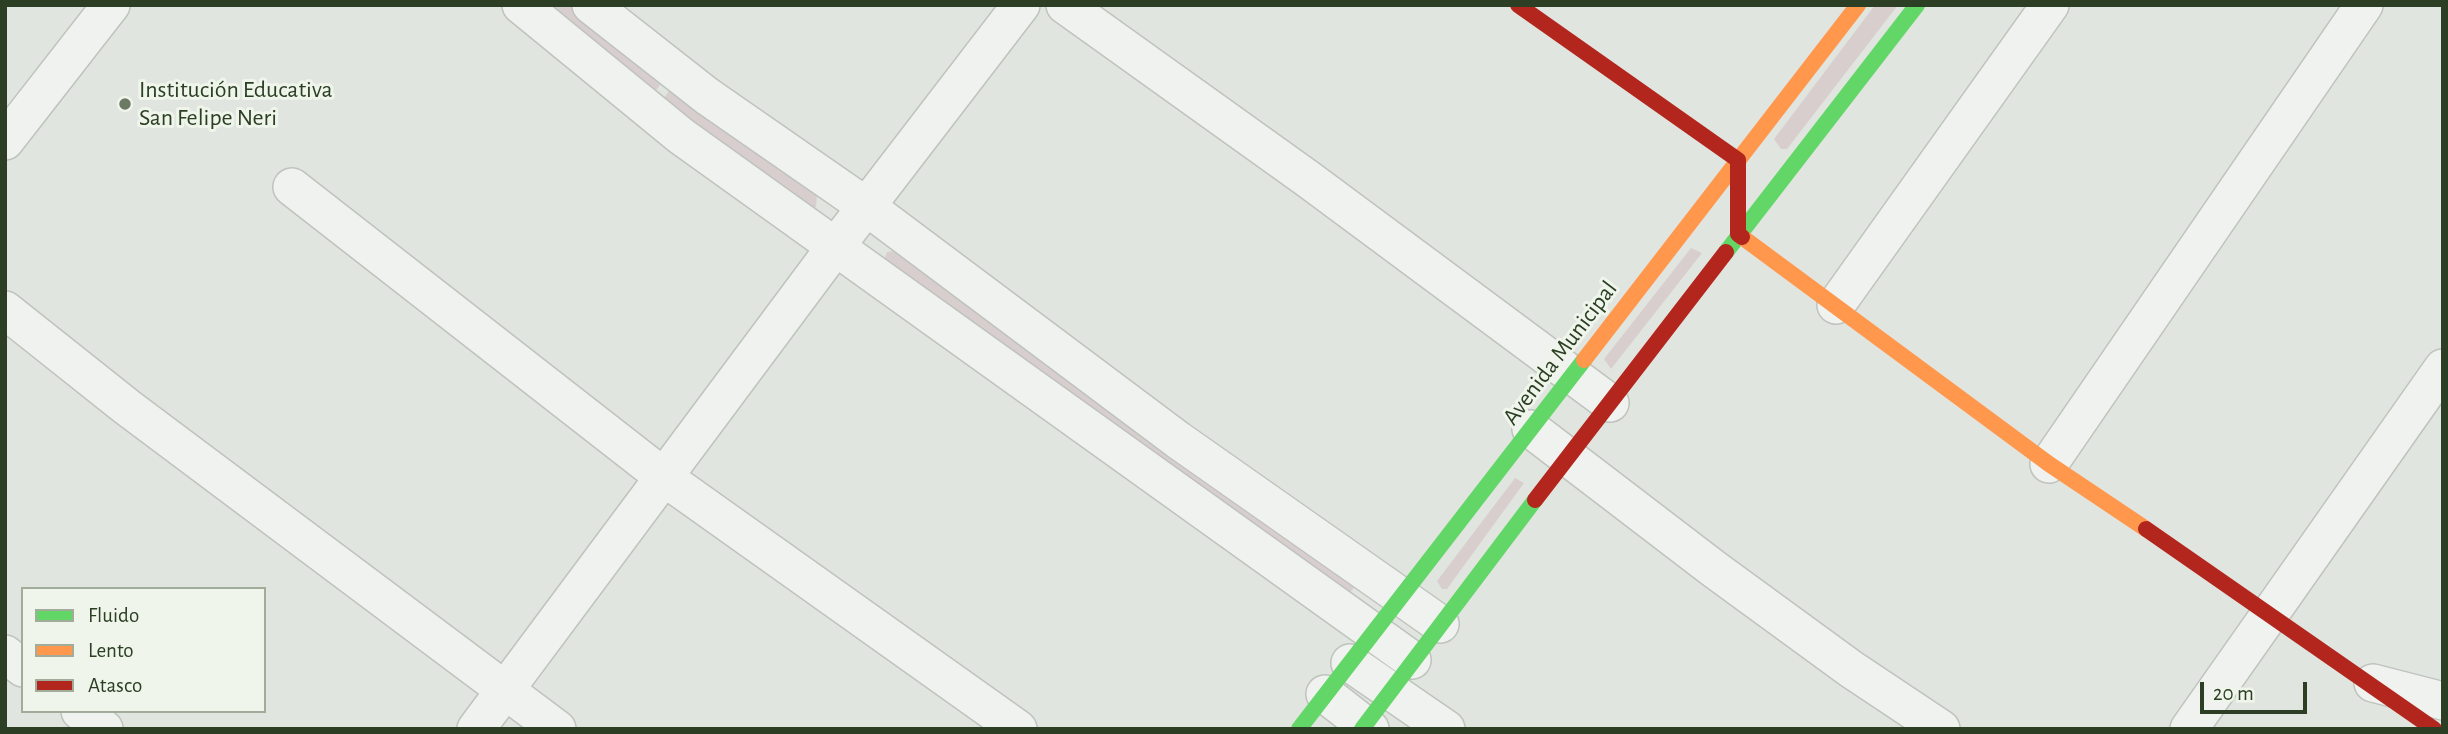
<!DOCTYPE html>
<meta charset="utf-8">
<style>
body{margin:0}
#map{position:relative;width:2448px;height:734px;overflow:hidden;background:#e1e5df;font-family:"Alegreya Sans",sans-serif}
canvas{display:block}
.frame{position:absolute;inset:0;border:7px solid #2c3f24;pointer-events:none}
.legend{position:absolute;left:21px;top:587px;width:245px;height:126px;box-sizing:border-box;background:#eff5eb;border:2px solid #a1ac9b;margin:0;padding:9px 12px;list-style:none;font-size:21px;color:#2c3f24}
.legend li{display:flex;align-items:center;gap:14px;height:35px}
.legend b{width:35px;border:2px solid #a1ac9b}
.scale{position:absolute;left:2200px;top:682px;width:107px;height:32px;box-sizing:border-box;border:4px solid #2c3f24;border-top:0;padding-left:9px;font-size:21px;line-height:24px;white-space:nowrap;color:#2c3f24;-webkit-text-stroke:5px #eff5eb;paint-order:stroke}
</style>
<div id="map">
<canvas width="2448" height="734"></canvas>
<div class="frame"></div>
<ul class="legend">
<li><b style="height:9px;background:#63d668"></b>Fluido</li>
<li><b style="height:9px;background:#ff974d"></b>Lento</li>
<li><b style="height:9px;background:#b3261e"></b>Atasco</li>
</ul>
<div class="scale">20 m</div>
</div>
<script>
const ctx = document.querySelector('canvas').getContext('2d');
ctx.lineJoin = 'round';
function paint(path, color) { ctx.fillStyle = color; ctx.fill(path, 'evenodd'); }
const poly = rows => new Path2D(rows.map(r => 'M' + r).join(''));
function strokePath(path, color, width, dash) { ctx.strokeStyle = color; ctx.lineWidth = width; ctx.lineCap = dash ? 'butt' : 'round'; ctx.setLineDash(dash || []); ctx.stroke(path); }
function drawText(font, color, halo, rows, align = 'center') {
  ctx.font = font + ' "Alegreya Sans",sans-serif'; ctx.lineWidth = 6; ctx.setLineDash([]); ctx.textBaseline = 'middle'; ctx.strokeStyle = halo; ctx.fillStyle = color; for (const [text, x, y, turn = 0] of rows) {
    ctx.save(); ctx.translate(x, y); ctx.rotate((+turn || 0) * Math.PI / 180); ctx.textAlign = isNaN(turn) ? turn : align; if (halo) ctx.strokeText(text, 0, 0); ctx.fillText(text, 0, 0); ctx.restore();
  }
}
paint(poly([
 [539,5,569,5,663,80,652,97],
 [1875,5,1898,5,1787,149,1781,149,1774,139],
 [672,87,817,195,816,207,809,209,660,103],
 [1691,248,1702,253,1611,369,1604,359],
 [894,251,900,252,1355,587,1350,592,1342,593,883,263,887,252],
 [1515,478,1524,483,1447,589,1442,589,1437,581]
]), '#d9cece');
const street = poly([
 [521,5,681,136,1412,660],
 [591,5,707,96,867,207,1178,440,1440,624],
 [1065,5,1308,179,1610,403],
 [5,141,111,5],
 [292,187,665,478,1018,729],
 [1836,305,2050,5],
 [5,310,127,407,557,729],
 [1531,429,1714,569,1851,669,1941,729],
 [2049,464,2364,5],
 [5,654,23,668],
 [1350,663,1446,729],
 [2373,683,2443,701],
 [1325,694,1370,729],
 [80,711,104,729],
 [476,729,836,246,1021,5],
 [2189,729,2443,368]
]);
strokePath(street, '#bfc3bd', 40);
strokePath(street, '#eff2ee', 37);
strokePath(poly([
 [1726,252,1917,5],
 [1299,729,1584,360],
 [1362,729,1535,500]
]), '#63d668', 16);
strokePath(poly([
 [1742,237,2049,464,2146,529],
 [1584,360,1858,5]
]), '#ff974d', 16);
strokePath(poly([
 [1518,5,1738,160,1738,234,1742,237],
 [1535,500,1726,252],
 [2146,529,2434,729]
]), '#b3261e', 16);
for (const [x, y, r, color] of [
 [125,104,7,"#6b7965"]
]) { const dot = new Path2D(); dot.arc(x, y, r, 0, 2 * Math.PI); ctx.fillStyle = color; ctx.fill(dot); strokePath(dot, '#eff5eb', 2.5); }
drawText('24px', '#2c3f24', '#eff5eb', [
 ["Institución Educativa",139,90],
 ["San Felipe Neri",139,118]
], 'left');
drawText('24px', '#2c3f24', '#eff5eb', [
 ["Avenida Municipal",1560,353,-53]
]);
</script>
